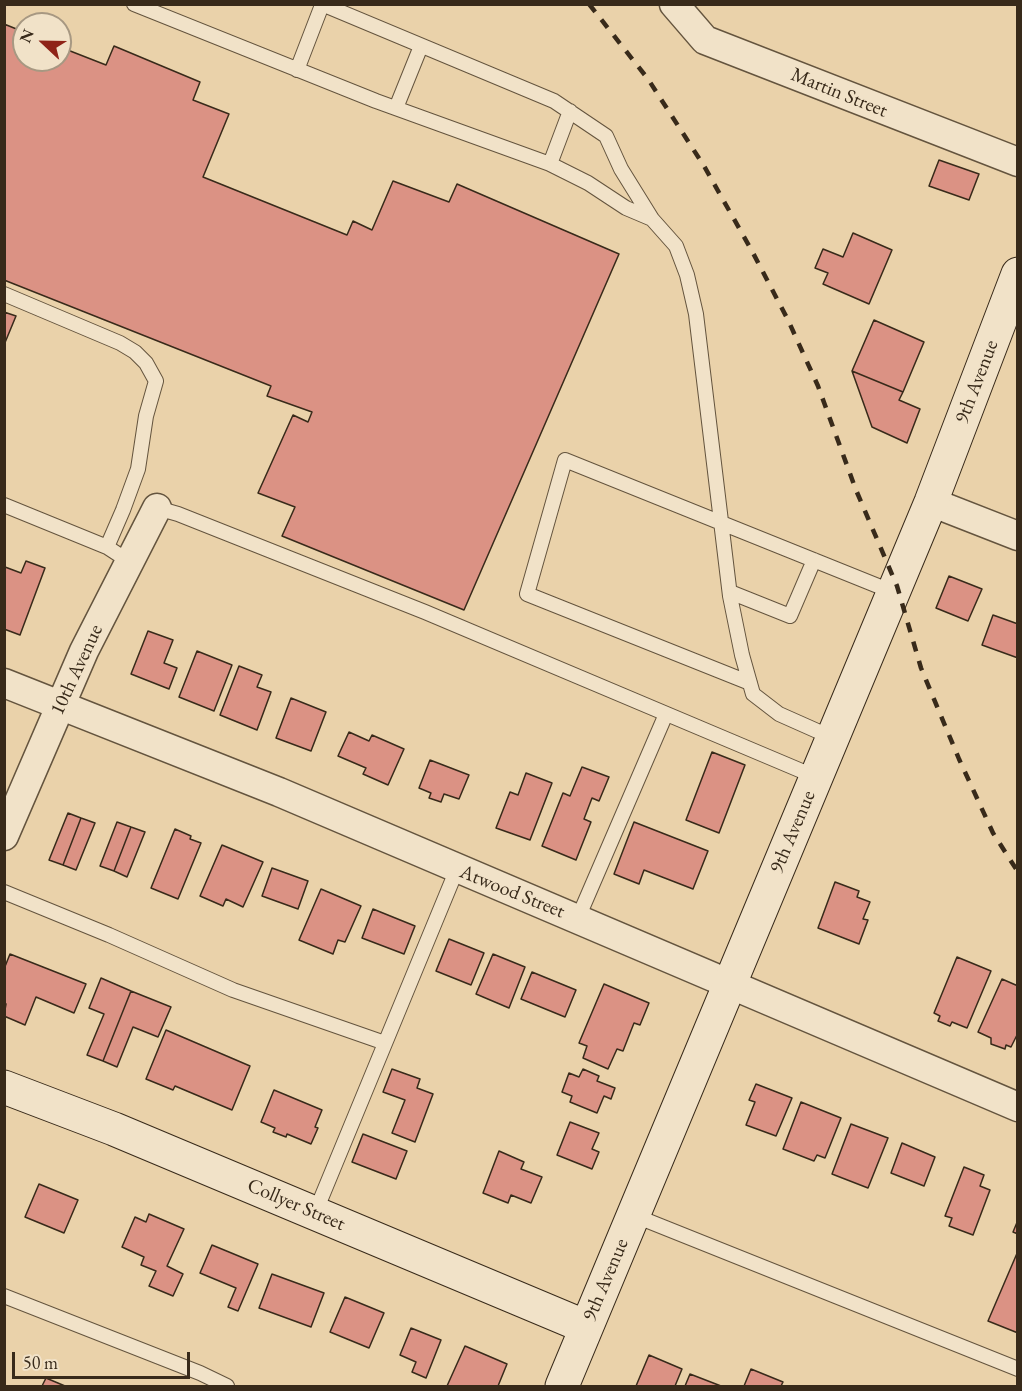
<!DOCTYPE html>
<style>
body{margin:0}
#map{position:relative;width:1022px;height:1391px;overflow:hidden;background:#ead2aa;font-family:"EB Garamond",serif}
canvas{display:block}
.frame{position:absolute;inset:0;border:6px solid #382a1a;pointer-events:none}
.north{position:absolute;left:12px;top:12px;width:60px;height:60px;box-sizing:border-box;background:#f1e2c8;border:2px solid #a79882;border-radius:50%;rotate:292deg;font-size:16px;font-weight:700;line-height:24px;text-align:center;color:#382a1a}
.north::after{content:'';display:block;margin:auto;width:21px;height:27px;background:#8f2418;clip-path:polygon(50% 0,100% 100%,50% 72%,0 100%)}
.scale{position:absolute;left:12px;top:1352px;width:178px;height:27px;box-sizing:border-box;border:3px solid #382a1a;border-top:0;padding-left:8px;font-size:18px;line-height:21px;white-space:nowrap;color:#382a1a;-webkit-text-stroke:4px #f1e2c8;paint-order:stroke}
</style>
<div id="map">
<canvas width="1022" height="1391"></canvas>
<div class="frame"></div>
<div class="north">N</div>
<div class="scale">50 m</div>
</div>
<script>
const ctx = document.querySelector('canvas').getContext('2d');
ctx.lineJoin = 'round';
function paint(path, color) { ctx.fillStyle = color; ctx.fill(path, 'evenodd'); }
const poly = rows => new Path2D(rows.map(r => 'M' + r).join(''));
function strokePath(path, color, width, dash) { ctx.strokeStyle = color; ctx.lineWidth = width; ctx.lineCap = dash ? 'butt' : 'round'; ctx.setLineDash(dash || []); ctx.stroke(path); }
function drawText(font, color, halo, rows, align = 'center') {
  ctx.font = font + ' "EB Garamond",serif'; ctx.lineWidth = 4.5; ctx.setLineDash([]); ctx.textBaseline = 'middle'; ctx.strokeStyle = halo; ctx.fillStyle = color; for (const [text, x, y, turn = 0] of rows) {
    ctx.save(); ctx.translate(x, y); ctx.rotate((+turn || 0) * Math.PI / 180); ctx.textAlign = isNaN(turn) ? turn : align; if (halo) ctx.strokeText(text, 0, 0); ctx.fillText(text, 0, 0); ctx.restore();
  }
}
const building = poly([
 [4,24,24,32,24,60,60,60,60,47,106,65,114,46,200,82,193,100,229,114,203,177,347,235,353,221,372,230,393,181,449,202,457,184,619,254,464,610,282,536,295,507,258,493,293,415,308,422,312,412,267,396,271,386,4,280,4,24],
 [939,160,979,174,969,200,929,186,939,160],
 [853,233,892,250,869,304,823,284,828,273,815,268,823,249,843,257,853,233],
 [4,312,16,316,4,345,4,312],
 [874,320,924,342,903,392,852,371,874,320],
 [852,371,903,392,899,400,920,409,907,443,872,427,852,371],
 [26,561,45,568,20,635,4,629,4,569,5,567,21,573,26,561],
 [949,576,982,589,968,621,936,608,949,576],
 [993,615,1018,624,1018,658,982,645,993,615],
 [148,631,173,640,164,663,177,668,169,689,131,674,148,631],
 [197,651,232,665,214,711,179,697,197,651],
 [239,666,262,675,257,687,271,692,257,730,220,715,239,666],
 [291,698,326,712,311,751,276,738,291,698],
 [349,732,369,741,372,735,404,749,388,785,363,774,366,768,338,756,349,732],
 [712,752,745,765,719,833,686,820,712,752],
 [430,760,469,775,459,799,444,794,441,802,429,798,431,793,419,788,430,760],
 [582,767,609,777,599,801,592,798,584,819,591,822,576,860,542,846,563,793,570,796,582,767],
 [526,773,552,783,530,840,496,828,510,792,518,795,526,773],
 [68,813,81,818,63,865,49,860,68,813],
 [81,818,95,823,76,870,63,865,81,818],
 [117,822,131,827,114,871,100,866,117,822],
 [634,822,708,851,693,889,644,870,639,884,614,874,634,822],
 [131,827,145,832,127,877,114,871,131,827],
 [175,829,191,836,190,839,201,843,178,899,151,888,175,829],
 [222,845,263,862,243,907,226,899,223,906,200,896,222,845],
 [272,868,308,881,298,909,262,896,272,868],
 [835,882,859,891,857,897,870,902,863,919,868,920,859,944,818,928,835,882],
 [321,889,361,906,345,942,338,940,333,954,299,940,321,889],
 [373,909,415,926,404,954,362,938,373,909],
 [449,939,484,953,471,985,436,971,449,939],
 [10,954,86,984,74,1013,36,997,25,1025,4,1016,6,1004,4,1003,4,969,10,954],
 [493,954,525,967,509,1008,476,994,493,954],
 [957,957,991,971,967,1028,952,1022,950,1026,938,1021,940,1016,934,1013,957,957],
 [532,972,576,990,565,1017,521,999,532,972],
 [101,978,131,991,103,1061,87,1055,104,1014,89,1008,101,978],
 [1002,979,1018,986,1018,1033,1011,1047,1006,1045,1005,1049,991,1044,991,1038,978,1032,1002,979],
 [604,984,649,1003,640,1025,634,1023,623,1051,617,1049,608,1069,583,1058,587,1046,579,1043,604,984],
 [131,991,171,1007,158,1037,133,1027,117,1067,103,1061,131,991],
 [166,1030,250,1066,232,1110,175,1086,173,1090,146,1079,166,1030],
 [392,1069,420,1079,417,1088,433,1094,415,1142,392,1133,405,1100,383,1092,392,1069],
 [583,1069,599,1076,597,1081,615,1088,611,1099,604,1096,597,1113,570,1102,572,1096,562,1092,569,1073,579,1077,583,1069],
 [756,1084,792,1098,776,1136,746,1125,755,1102,749,1100,756,1084],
 [274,1090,322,1110,315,1127,318,1128,311,1144,287,1134,286,1137,273,1132,275,1128,261,1122,274,1090],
 [801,1102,841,1118,825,1158,817,1155,814,1161,783,1149,801,1102],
 [570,1122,599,1133,592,1149,599,1152,592,1169,557,1155,570,1122],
 [851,1124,888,1138,868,1188,832,1174,851,1124],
 [363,1134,407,1151,396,1179,352,1162,363,1134],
 [902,1143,935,1157,924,1186,891,1173,902,1143],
 [499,1151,524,1162,521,1169,542,1177,531,1203,511,1195,508,1203,483,1193,499,1151],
 [964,1167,984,1175,980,1186,990,1190,973,1235,949,1226,952,1218,945,1216,964,1167],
 [39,1184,78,1200,64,1233,25,1217,39,1184],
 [149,1214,184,1229,167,1266,183,1274,173,1296,149,1286,156,1271,141,1265,144,1257,122,1247,135,1217,146,1222,149,1214],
 [1018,1220,1018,1234,1013,1232,1018,1220],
 [212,1245,258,1264,238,1311,228,1307,236,1288,200,1273,212,1245],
 [1018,1251,1018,1333,988,1321,1018,1251],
 [272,1274,324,1293,311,1327,259,1308,272,1274],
 [345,1297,384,1313,369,1348,330,1332,345,1297],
 [411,1328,441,1340,426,1378,412,1372,416,1362,400,1355,411,1328],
 [465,1346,507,1364,498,1386,447,1386,465,1346],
 [649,1355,682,1369,675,1386,636,1386,649,1355],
 [751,1369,783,1382,781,1386,744,1386,751,1369],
 [690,1374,721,1386,685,1386,690,1374],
 [46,1378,65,1386,42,1386,46,1378]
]);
paint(building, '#db9284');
strokePath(building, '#382a1a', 1.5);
const lane = poly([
 [134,4,376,101,550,164,588,183,626,208,652,219,621,169,606,136,554,101,322,4],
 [297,70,322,5],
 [396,108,421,46],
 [550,164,570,111],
 [652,219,676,246,687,275,696,314,730,596,742,655,753,694,779,714,833,738],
 [4,294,120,343,135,352,146,363,156,381,146,416,138,469,123,510,107,547],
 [4,505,107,547,130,562],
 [157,508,178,514,425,612,816,777],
 [730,592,790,616,814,560],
 [750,683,527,594,565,460,893,592],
 [4,892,109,935,233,990,385,1043],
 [578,918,666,714],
 [315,1213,457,869],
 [633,1215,1018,1369],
 [4,1296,200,1373,227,1386]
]);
const street = poly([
 [674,4,705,40,1018,162],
 [931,502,1018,536],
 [4,683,279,792,1018,1107],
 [4,836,84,651,157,508]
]);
const secondary = poly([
 [4,1087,114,1129,586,1327],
 [562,1386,931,502,1018,274]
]);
strokePath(lane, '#64543e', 16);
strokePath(street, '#64543e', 31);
strokePath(secondary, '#382a1a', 35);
strokePath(lane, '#f1e2c8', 14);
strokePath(street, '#f1e2c8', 28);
strokePath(secondary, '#f1e2c8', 33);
strokePath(poly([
 [589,4,648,79,704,166,752,251,788,320,818,386,856,490,897,586,921,668,959,759,993,833,1018,872]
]), '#382a1a', 4.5, [10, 10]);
drawText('20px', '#382a1a', '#f1e2c8', [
 ["Martin Street",839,93,22],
 ["9th Avenue",977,382,-69],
 ["10th Avenue",77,670,-65],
 ["9th Avenue",793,832,-67],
 ["Atwood Street",512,892,22],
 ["Collyer Street",296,1205,23],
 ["9th Avenue",606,1280,-67]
]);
</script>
